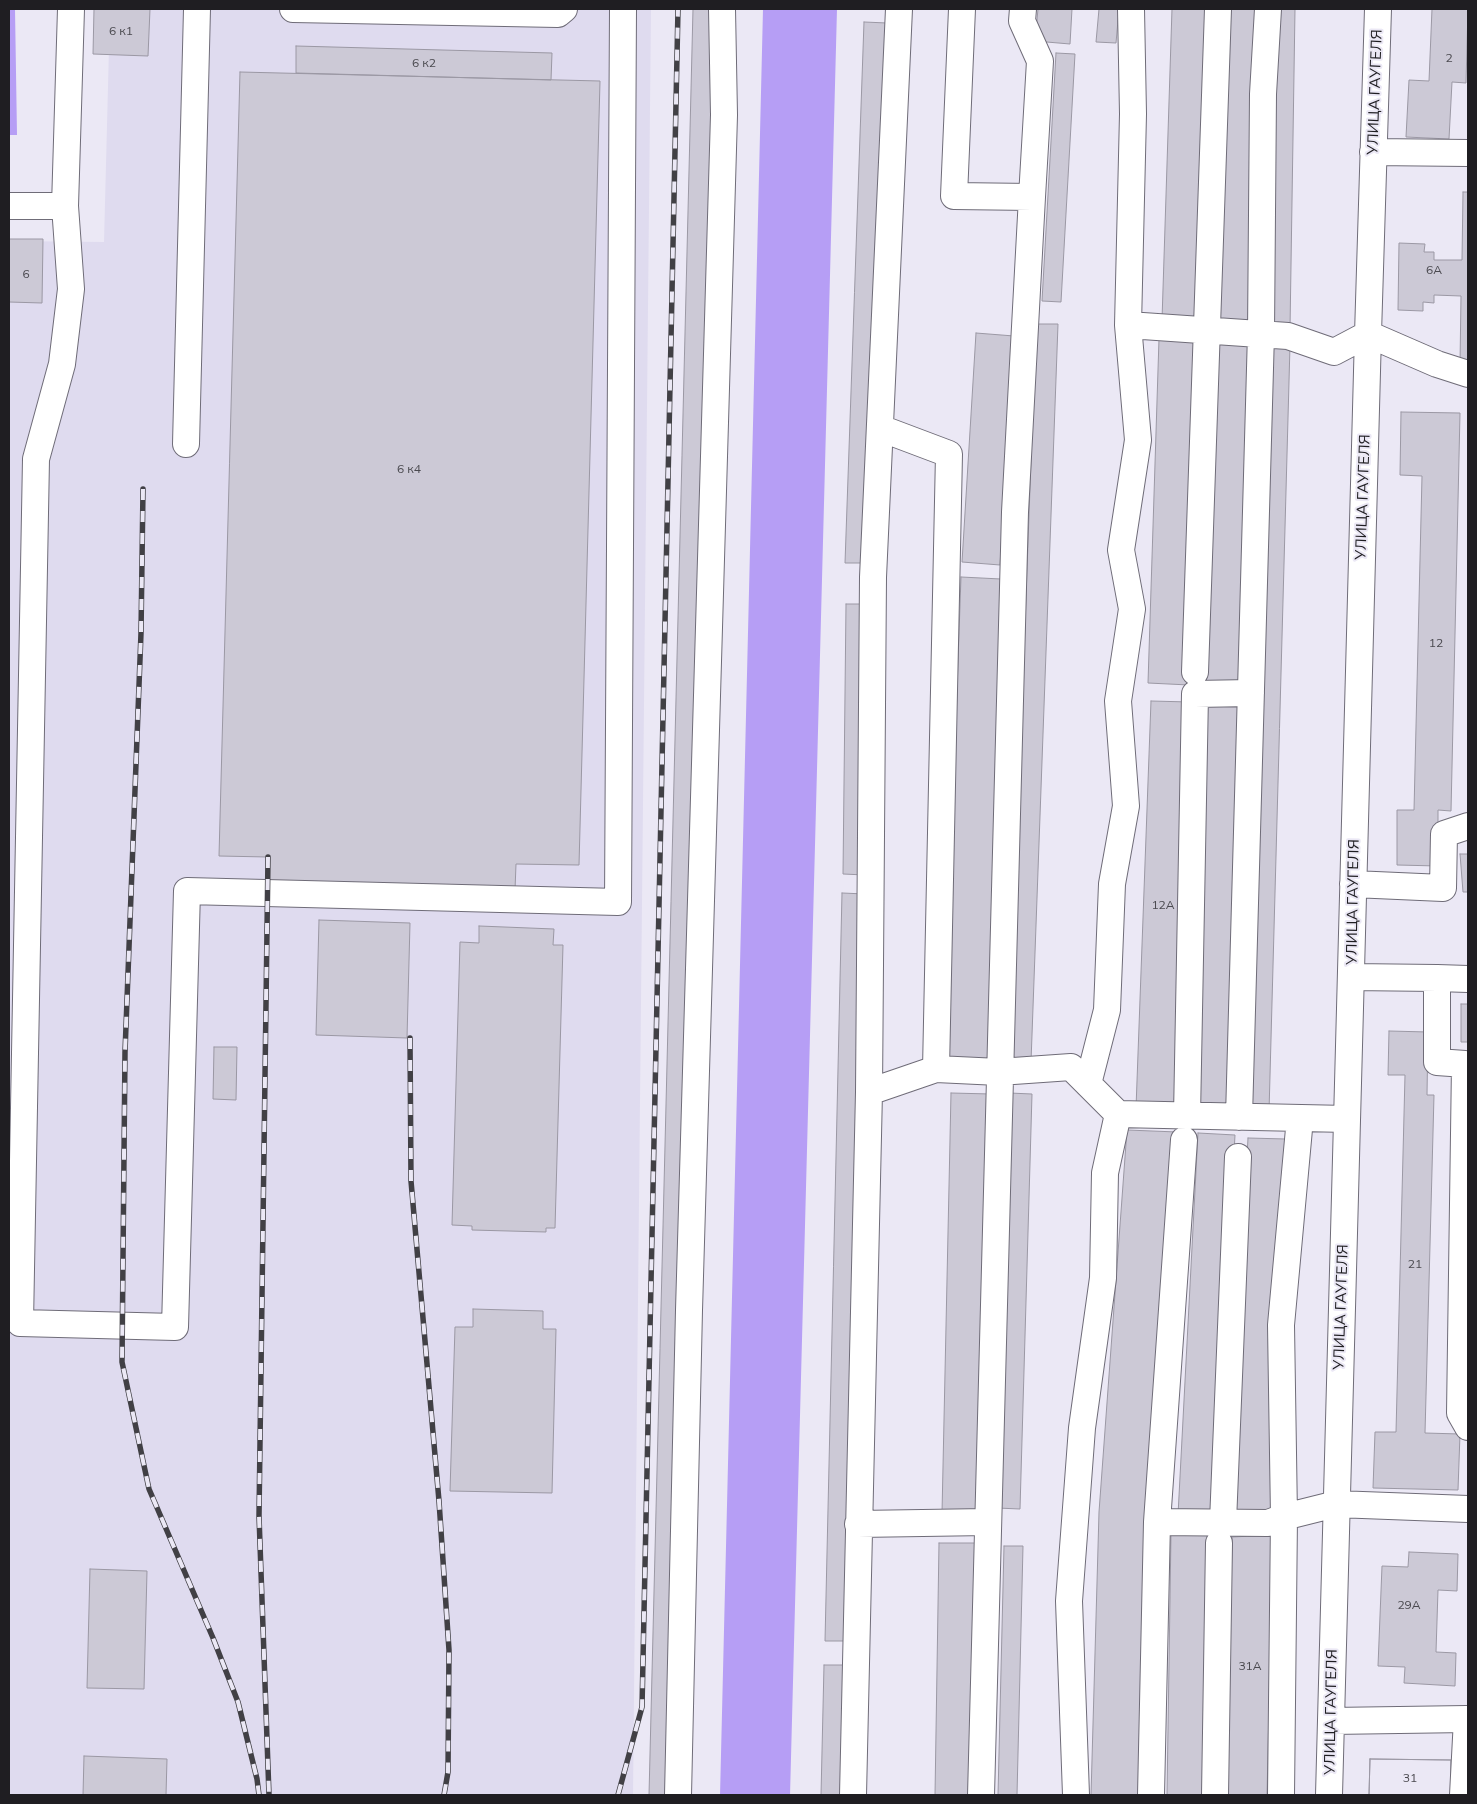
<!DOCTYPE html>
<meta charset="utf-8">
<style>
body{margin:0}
#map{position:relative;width:1477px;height:1804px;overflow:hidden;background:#ebe8f5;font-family:Mulish,sans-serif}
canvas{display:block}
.frame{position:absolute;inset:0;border:10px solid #1f1e22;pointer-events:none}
</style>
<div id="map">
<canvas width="1477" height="1804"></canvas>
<div class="frame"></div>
</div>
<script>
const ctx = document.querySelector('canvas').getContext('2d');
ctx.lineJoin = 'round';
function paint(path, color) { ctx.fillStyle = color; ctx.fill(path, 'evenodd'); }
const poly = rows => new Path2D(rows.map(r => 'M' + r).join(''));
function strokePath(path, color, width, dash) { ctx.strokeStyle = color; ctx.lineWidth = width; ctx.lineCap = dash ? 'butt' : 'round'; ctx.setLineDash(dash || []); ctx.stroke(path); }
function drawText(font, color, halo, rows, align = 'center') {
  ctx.font = font + ' Mulish,sans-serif'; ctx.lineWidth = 4; ctx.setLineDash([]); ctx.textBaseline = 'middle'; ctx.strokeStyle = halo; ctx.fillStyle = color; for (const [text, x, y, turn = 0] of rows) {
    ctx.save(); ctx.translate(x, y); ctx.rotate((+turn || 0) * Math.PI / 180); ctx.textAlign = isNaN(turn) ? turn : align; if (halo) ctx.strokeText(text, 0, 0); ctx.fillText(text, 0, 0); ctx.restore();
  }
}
paint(poly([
 [110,9,651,9,633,1795,9,1795,9,241,104,242]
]), '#dfdbef');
paint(poly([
 [9,9,15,9,17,135,9,135],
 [763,9,837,9,790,1795,720,1795]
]), '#b69ef5');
const building = poly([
 [94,9,150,9,148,56,93,54,94,9],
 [693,9,714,9,670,1795,649,1795,693,9],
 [1038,9,1072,9,1070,44,1035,41,1038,9],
 [1099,9,1119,9,1116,43,1096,42,1099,9],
 [1172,9,1211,9,1200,321,1162,320,1172,9],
 [1225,9,1260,9,1251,323,1213,322,1225,9],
 [1276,9,1295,9,1290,329,1271,328,1276,9],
 [1432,9,1468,9,1466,83,1452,82,1449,139,1406,137,1409,80,1429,81,1432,9],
 [864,22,887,23,868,563,845,563,864,22],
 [296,46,552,53,551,80,296,73,296,46],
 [1056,53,1075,54,1061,302,1042,301,1056,53],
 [240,72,600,81,579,865,516,864,515,890,268,885,268,857,219,856,240,72],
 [1463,192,1468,192,1468,364,1460,364,1461,296,1434,295,1434,303,1423,302,1423,311,1398,310,1399,243,1425,244,1424,252,1434,252,1434,260,1462,260,1463,192],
 [9,239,43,239,42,303,9,302,9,239],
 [1036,324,1058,324,1031,1062,1009,1062,1036,324],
 [976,333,1014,336,1000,565,962,562,976,333],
 [1159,339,1201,340,1189,685,1148,683,1159,339],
 [1216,343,1255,344,1245,686,1206,685,1216,343],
 [1272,345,1290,345,1269,1112,1250,1112,1272,345],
 [1401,412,1460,413,1451,811,1438,810,1438,866,1397,865,1397,810,1414,810,1422,476,1400,475,1401,412],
 [961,577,1001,579,988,1060,944,1059,961,577],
 [846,604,868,604,865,875,843,874,846,604],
 [1151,701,1190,702,1174,1109,1136,1108,1151,701],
 [1206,702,1245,703,1233,1108,1194,1107,1206,702],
 [1460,854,1468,854,1468,892,1463,892,1460,854],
 [842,893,865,894,849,1641,825,1641,842,893],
 [319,920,410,923,407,1038,316,1035,319,920],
 [479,926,554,929,553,945,563,945,555,1228,546,1228,546,1232,472,1230,472,1226,452,1225,460,942,479,943,479,926],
 [1461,1004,1468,1004,1468,1042,1461,1042,1461,1004],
 [1389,1031,1428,1032,1427,1095,1434,1095,1425,1433,1460,1434,1458,1490,1373,1488,1375,1432,1396,1432,1405,1075,1388,1075,1389,1031],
 [214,1047,237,1047,236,1100,213,1099,214,1047],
 [951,1093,991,1094,982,1514,942,1513,951,1093],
 [1009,1093,1032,1094,1020,1509,997,1508,1009,1093],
 [1127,1130,1177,1132,1140,1795,1091,1795,1099,1512,1127,1130],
 [1198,1133,1235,1135,1214,1517,1178,1515,1198,1133],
 [1248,1138,1286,1139,1272,1516,1235,1514,1238,1324,1248,1138],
 [473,1309,543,1311,543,1329,556,1329,552,1493,450,1491,455,1327,473,1327,473,1309],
 [1171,1533,1212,1534,1208,1795,1167,1795,1171,1533],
 [1273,1535,1267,1795,1227,1795,1232,1537,1273,1535],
 [939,1543,979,1543,975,1795,935,1795,939,1543],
 [1004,1546,1023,1546,1017,1795,998,1795,1004,1546],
 [1409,1552,1458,1554,1457,1591,1438,1590,1436,1652,1456,1653,1455,1686,1404,1683,1405,1667,1378,1666,1382,1566,1408,1567,1409,1552],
 [90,1569,147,1571,144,1689,87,1688,90,1569],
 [824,1665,850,1665,847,1795,821,1795,824,1665],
 [84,1756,167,1759,166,1795,83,1795,84,1756],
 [1370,1759,1451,1760,1451,1795,1369,1795,1370,1759],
 [1370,1759,1451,1760,1451,1795,1369,1795,1370,1759]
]);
paint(building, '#ccc9d6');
strokePath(building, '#9b98a4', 1);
const minor = poly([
 [293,9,558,14,564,9],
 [962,9,954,196,1032,197,1040,61,1022,21,1023,9],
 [1373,152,1468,153],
 [9,206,65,206,71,9],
 [65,206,71,289,62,364,36,459,20,1323,175,1327,187,891,618,902,623,9],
 [1128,325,1133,114,1131,9],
 [186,444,197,9],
 [1195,672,1218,9],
 [1353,884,1443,888,1444,834,1468,826],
 [1351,977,1437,978,1437,1062,1465,1064,1460,1413,1468,1427],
 [1437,978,1468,979],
 [936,1069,999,1072,1071,1067,1118,1114,1347,1119],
 [1088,1084,1107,1010,1112,884,1126,806,1118,701,1132,609,1121,550,1138,440,1128,325,1288,336,1334,352,1368,334,1437,364,1468,374],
 [869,1092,936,1069,949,454,880,428],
 [1187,1116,1195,694,1251,693],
 [1239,1117,1261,333,1263,94,1268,9],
 [1157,1522,1184,1140],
 [1223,1522,1238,1157],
 [858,1524,987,1522],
 [1331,1721,1467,1719,1463,1795],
 [678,1795,689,1310,724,115,722,9],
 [853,1795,869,1092,873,577,899,9],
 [981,1795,1015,512,1032,197],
 [1076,1795,1069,1601,1082,1428,1103,1278,1105,1173,1118,1114],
 [1151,1795,1157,1522,1268,1523,1284,1517,1336,1504,1468,1509],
 [1215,1795,1219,1543],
 [1281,1795,1284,1517,1281,1325,1300,1118],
 [1329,1795,1368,334,1378,9]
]);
strokePath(minor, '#6f6c78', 28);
strokePath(minor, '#fff', 26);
const rail = poly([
 [143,489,141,633,125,1052,122,1362,149,1489,213,1638,238,1702,257,1779,259,1795],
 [268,857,259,1516,269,1795],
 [410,1038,411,1181,439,1501,449,1650,448,1772,444,1795],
 [618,1795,642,1707,678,9]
]);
strokePath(rail, '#414045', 5.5);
strokePath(rail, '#ebe8f5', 4, [11]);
drawText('12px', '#4a494f', null, [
 ["6 к1",121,31],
 ["2",1449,58],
 ["6 к2",424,63],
 ["6А",1434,270],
 ["6",26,274],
 ["6 к4",409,469],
 ["12",1436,643],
 ["12А",1163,905],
 ["21",1415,1264],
 ["29А",1409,1605],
 ["31А",1250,1666],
 ["31",1410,1778]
]);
drawText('15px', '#1f1e22', '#ebe8f5', [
 ["УЛИЦА ГАУГЕЛЯ",1375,92,-88],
 ["УЛИЦА ГАУГЕЛЯ",1363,497,-88],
 ["УЛИЦА ГАУГЕЛЯ",1353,902,-89],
 ["УЛИЦА ГАУГЕЛЯ",1341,1307,-88],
 ["УЛИЦА ГАУГЕЛЯ",1331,1712,-89]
]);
</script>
